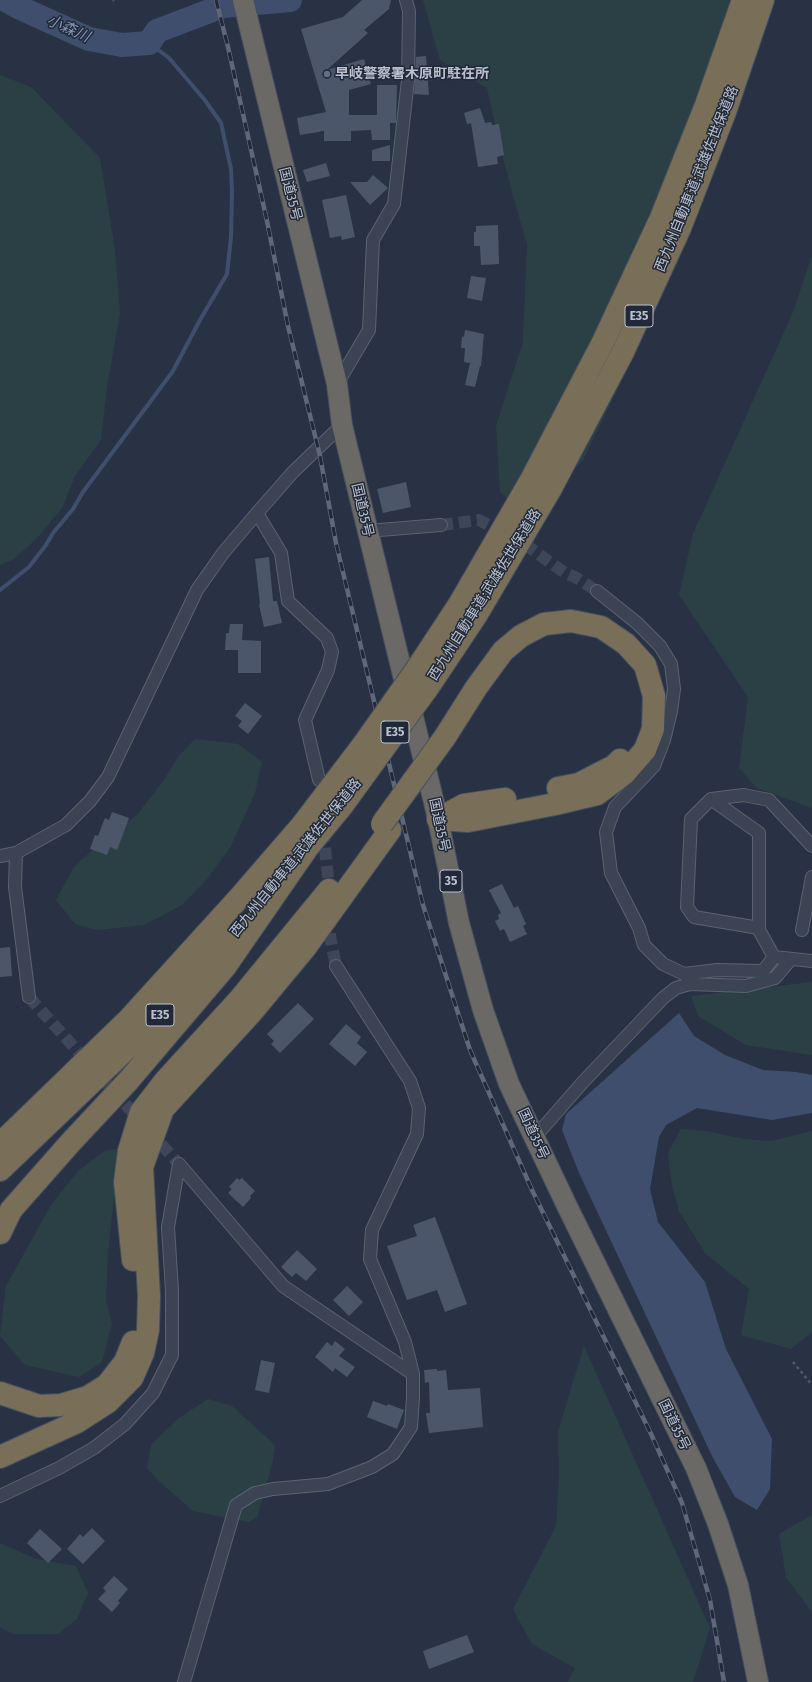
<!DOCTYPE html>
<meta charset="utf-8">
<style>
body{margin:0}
canvas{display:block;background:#283244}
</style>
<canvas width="812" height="1682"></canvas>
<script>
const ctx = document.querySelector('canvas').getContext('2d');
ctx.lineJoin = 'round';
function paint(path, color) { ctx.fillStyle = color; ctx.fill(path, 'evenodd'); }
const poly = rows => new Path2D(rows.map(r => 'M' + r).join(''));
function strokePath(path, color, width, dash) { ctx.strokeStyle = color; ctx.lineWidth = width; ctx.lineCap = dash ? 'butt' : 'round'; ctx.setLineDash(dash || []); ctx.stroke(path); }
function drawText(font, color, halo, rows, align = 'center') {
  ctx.font = font + ' "Fira Sans Condensed","Noto Sans JP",sans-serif'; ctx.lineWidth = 3; ctx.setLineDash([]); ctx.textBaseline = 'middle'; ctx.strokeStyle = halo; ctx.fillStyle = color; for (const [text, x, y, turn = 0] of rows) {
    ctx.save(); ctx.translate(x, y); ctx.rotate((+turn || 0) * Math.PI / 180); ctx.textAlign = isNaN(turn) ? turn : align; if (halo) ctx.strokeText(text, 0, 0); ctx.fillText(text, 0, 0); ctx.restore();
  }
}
paint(poly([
 [423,0,740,0,684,205,641,341,583,460,543,502,519,509,500,492,496,426,523,342,527,245,502,155,487,88,440,60],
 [0,75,31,87,100,158,115,250,120,313,107,387,101,440,75,476,62,508,38,537,14,559,0,565],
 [812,255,812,808,757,788,739,768,748,697,679,595,693,534,793,312],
 [195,739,238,744,262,762,255,793,230,848,206,880,182,905,144,925,97,930,75,924,56,900,74,867,107,837,137,815,164,780,178,757],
 [812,982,812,1055,746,1045,698,1016,691,996],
 [681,1129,707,1131,743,1139,772,1141,812,1131,812,1332,791,1349,741,1335,749,1289,705,1253,679,1211,672,1185,668,1153],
 [119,1149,108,1253,106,1301,112,1323,102,1362,79,1377,25,1365,0,1336,6,1286,51,1205,78,1171,106,1150],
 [584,1346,710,1628,693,1682,568,1682,575,1668,532,1644,513,1609,556,1526,559,1477,558,1432],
 [208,1399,232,1406,275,1445,273,1461,257,1517,249,1522,193,1511,160,1482,147,1468,151,1445,179,1418],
 [812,1515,812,1612,786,1577,779,1534],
 [0,1543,36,1559,76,1566,88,1593,77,1619,58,1634,13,1634,0,1627]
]), '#2a4045');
paint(poly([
 [679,1013,694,1036,725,1055,763,1070,796,1072,812,1075,812,1113,772,1120,697,1108,666,1125,659,1137,650,1189,658,1222,705,1282,726,1349,772,1439,770,1489,757,1510,735,1497,712,1456,579,1173,562,1130,566,1114]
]), '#3e4e6c');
strokePath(poly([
 [0,590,29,567,46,545,53,533,73,509,83,492,173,371,200,320,227,274,231,237,232,192,231,169,221,123,204,99,169,58,149,43]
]), '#3e4e6c', 4);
strokePath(poly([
 [6,0,18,7,89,39,122,45,149,43,157,31,223,6,290,0]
]), '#3e4e6c', 24);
paint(poly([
 [362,0,391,0,389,9,364,30,368,33,327,70,364,59,371,84,349,90,349,115,377,115,377,85,397,85,396,123,390,123,390,140,372,140,371,130,351,131,351,141,324,141,324,131,300,135,297,118,326,112,301,29,343,17],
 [426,56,429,95,414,94,416,57],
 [480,108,485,123,491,122,492,125,499,124,504,155,497,157,498,164,478,167,471,123,467,124,464,113],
 [390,145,390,161,372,161,372,150],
 [326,163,330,176,307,182,303,170],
 [373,175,388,188,370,205,350,182,367,182],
 [346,195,355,237,342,240,341,236,330,238,322,200],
 [498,225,499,264,481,265,480,246,474,246,474,232,476,232,476,226],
 [471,276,486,278,482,301,467,298],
 [465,330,484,334,481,366,480,366,475,387,465,385,470,363,464,362,465,348,461,348,462,336,464,337],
 [406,482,411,507,383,513,377,489],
 [269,557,273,601,277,601,282,623,264,627,259,605,260,604,255,559],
 [230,624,243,624,242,640,261,641,261,673,238,673,238,650,225,650,226,633,229,633],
 [245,703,262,716,248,734,238,726,242,721,235,716],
 [112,812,129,818,117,850,110,847,107,855,90,849,95,835,98,836,105,818,109,820],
 [502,884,514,908,518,906,526,924,523,926,527,934,510,942,504,929,500,931,495,921,499,919,498,915,501,913,489,890],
 [10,947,12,976,0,977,0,948],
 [298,1003,314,1019,280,1053,271,1044,274,1041,267,1034],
 [346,1024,361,1037,357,1043,367,1052,355,1066,329,1044],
 [237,1178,239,1180,242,1178,255,1191,250,1196,251,1198,243,1207,228,1193,232,1189,229,1187],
 [435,1217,467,1304,445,1312,437,1290,407,1300,387,1246,417,1236,413,1225],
 [297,1250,317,1269,306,1281,296,1273,292,1277,281,1267],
 [347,1286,363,1302,349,1316,333,1300],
 [335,1341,345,1349,339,1356,355,1367,347,1377,335,1368,333,1372,315,1357,327,1342,332,1346],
 [261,1360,275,1363,269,1393,255,1390],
 [437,1369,437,1371,446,1370,448,1390,480,1388,483,1427,429,1433,426,1413,430,1413,429,1382,425,1383,424,1370],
 [373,1401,387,1406,388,1404,404,1410,397,1429,367,1417],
 [92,1528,105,1541,83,1564,67,1549,80,1534,83,1537],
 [40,1529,62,1549,48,1563,27,1543],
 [114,1576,128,1589,118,1601,120,1603,112,1612,98,1599,106,1591,103,1588],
 [467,1635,474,1652,429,1669,423,1651]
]), '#4c566a');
strokePath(poly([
 [441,525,479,520,526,545,565,573,575,577,597,591],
 [323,830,330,895],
 [330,915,330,936,336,966],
 [29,997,179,1164]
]), '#3e4759', 12, [12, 6]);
const minor = poly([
 [337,384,369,330,373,240,394,204,408,80,409,11,406,0],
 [257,513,281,553,288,601,327,638,332,652,328,670,305,720,319,780],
 [367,531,441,525],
 [597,591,637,623,660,646,671,664,674,689,671,711,664,740,654,766,615,807,606,832,611,873,639,928,644,945,663,964,684,974,717,970,763,971,774,957],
 [711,799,759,833,759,930,774,957,812,961],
 [16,853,15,887,29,997],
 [0,856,16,853,66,825,90,801,108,777,197,590,223,553,257,513,293,472,342,425],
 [759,928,694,917,687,907,691,819,711,799,744,795,769,800,812,846],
 [802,930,812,877],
 [534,1138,583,1082,663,998,676,988,690,984,746,986,775,978,791,959],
 [179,1164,283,1286,413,1374],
 [0,1496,59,1468,94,1448,125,1424,153,1393,172,1355,172,1291,168,1227,179,1164],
 [184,1682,236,1505,255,1493,273,1489,328,1484,372,1467,393,1454,411,1427,413,1397,413,1374,405,1342,370,1259,372,1230,417,1134,419,1108,410,1081,336,966]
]);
const trunk = poly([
 [243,0,337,384,342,425,438,819,459,923,483,1010,509,1084,567,1206,696,1468,718,1524,738,1585,758,1682]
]);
const motorway = poly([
 [460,603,531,480,603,342,661,218,706,105,743,0],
 [477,614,550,490,623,352,680,228,725,112,763,0],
 [558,788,579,784,614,766,620,760],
 [438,819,468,821,555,804,597,794,624,774,645,750,653,729,654,696,645,665,626,644,601,627,571,621,544,624,521,636,503,651,476,688,445,737],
 [438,819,464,805,505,799],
 [0,1144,129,1019,239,898,303,824],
 [0,1170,144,1032,232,937],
 [0,1233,11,1210,71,1142,129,1080,225,967,308,847],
 [133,1260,125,1182,129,1151,141,1112,165,1081,239,1000,329,890],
 [0,1393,39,1406,61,1405,88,1397,107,1385,125,1362,133,1342],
 [0,1457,77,1422,108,1402,132,1378,143,1353,148,1330,149,1297,142,1167,163,1109,251,1013,305,948,390,830]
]);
strokePath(minor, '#5b6271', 14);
strokePath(trunk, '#474f5e', 22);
strokePath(motorway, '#474f5e', 24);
strokePath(poly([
 [113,0,114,1],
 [793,1362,812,1385]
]), '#485c61', 2.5, [3, 3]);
strokePath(minor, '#3c4453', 12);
strokePath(trunk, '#6a6966', 20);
strokePath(motorway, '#796f59', 22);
const rail = poly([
 [216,0,228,47,267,221,288,326,320,456,336,543,423,905,470,1050,532,1190,652,1436,682,1503,710,1600,724,1682]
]);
strokePath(rail, '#5e687a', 4.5);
strokePath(rail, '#212939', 3, [9]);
const motorwayBridge = poly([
 [303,824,363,745,416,670,460,603],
 [382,824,445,737],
 [308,847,342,806,429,686,477,614]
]);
strokePath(motorwayBridge, '#474f5e', 24, []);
strokePath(motorwayBridge, '#796f59', 22);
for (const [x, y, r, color] of [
 [327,74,4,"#5c6f8a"]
]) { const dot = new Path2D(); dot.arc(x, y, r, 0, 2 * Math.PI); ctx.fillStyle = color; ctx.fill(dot); strokePath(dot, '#212939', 1.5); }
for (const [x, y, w] of [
 [639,316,28],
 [395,732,28],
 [451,881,22],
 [160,1015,28]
]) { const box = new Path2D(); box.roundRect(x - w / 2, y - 11, w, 22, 3); ctx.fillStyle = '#212939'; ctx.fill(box); strokePath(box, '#bac0cd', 1); }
drawText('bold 13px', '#bac0cd', null, [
 ["E35",639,316],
 ["E35",395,732],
 ["35",451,881],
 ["E35",160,1015]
]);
drawText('bold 14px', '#bac0cd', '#212939', [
 ["早岐警察署木原町駐在所",335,74]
], 'left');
drawText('14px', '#bac0cd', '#212939', [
 ["西九州自動車道;武雄佐世保道路",697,179,-68],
 ["国道35号",290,194,76],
 ["国道35号",362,510,77],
 ["西九州自動車道;武雄佐世保道路",485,595,-58],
 ["国道35号",439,825,78],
 ["西九州自動車道;武雄佐世保道路",296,858,-51],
 ["国道35号",533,1134,65],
 ["国道35号",674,1425,64]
]);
drawText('italic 15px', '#8293b3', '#212939', [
 ["小森川",68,29,24]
]);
</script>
